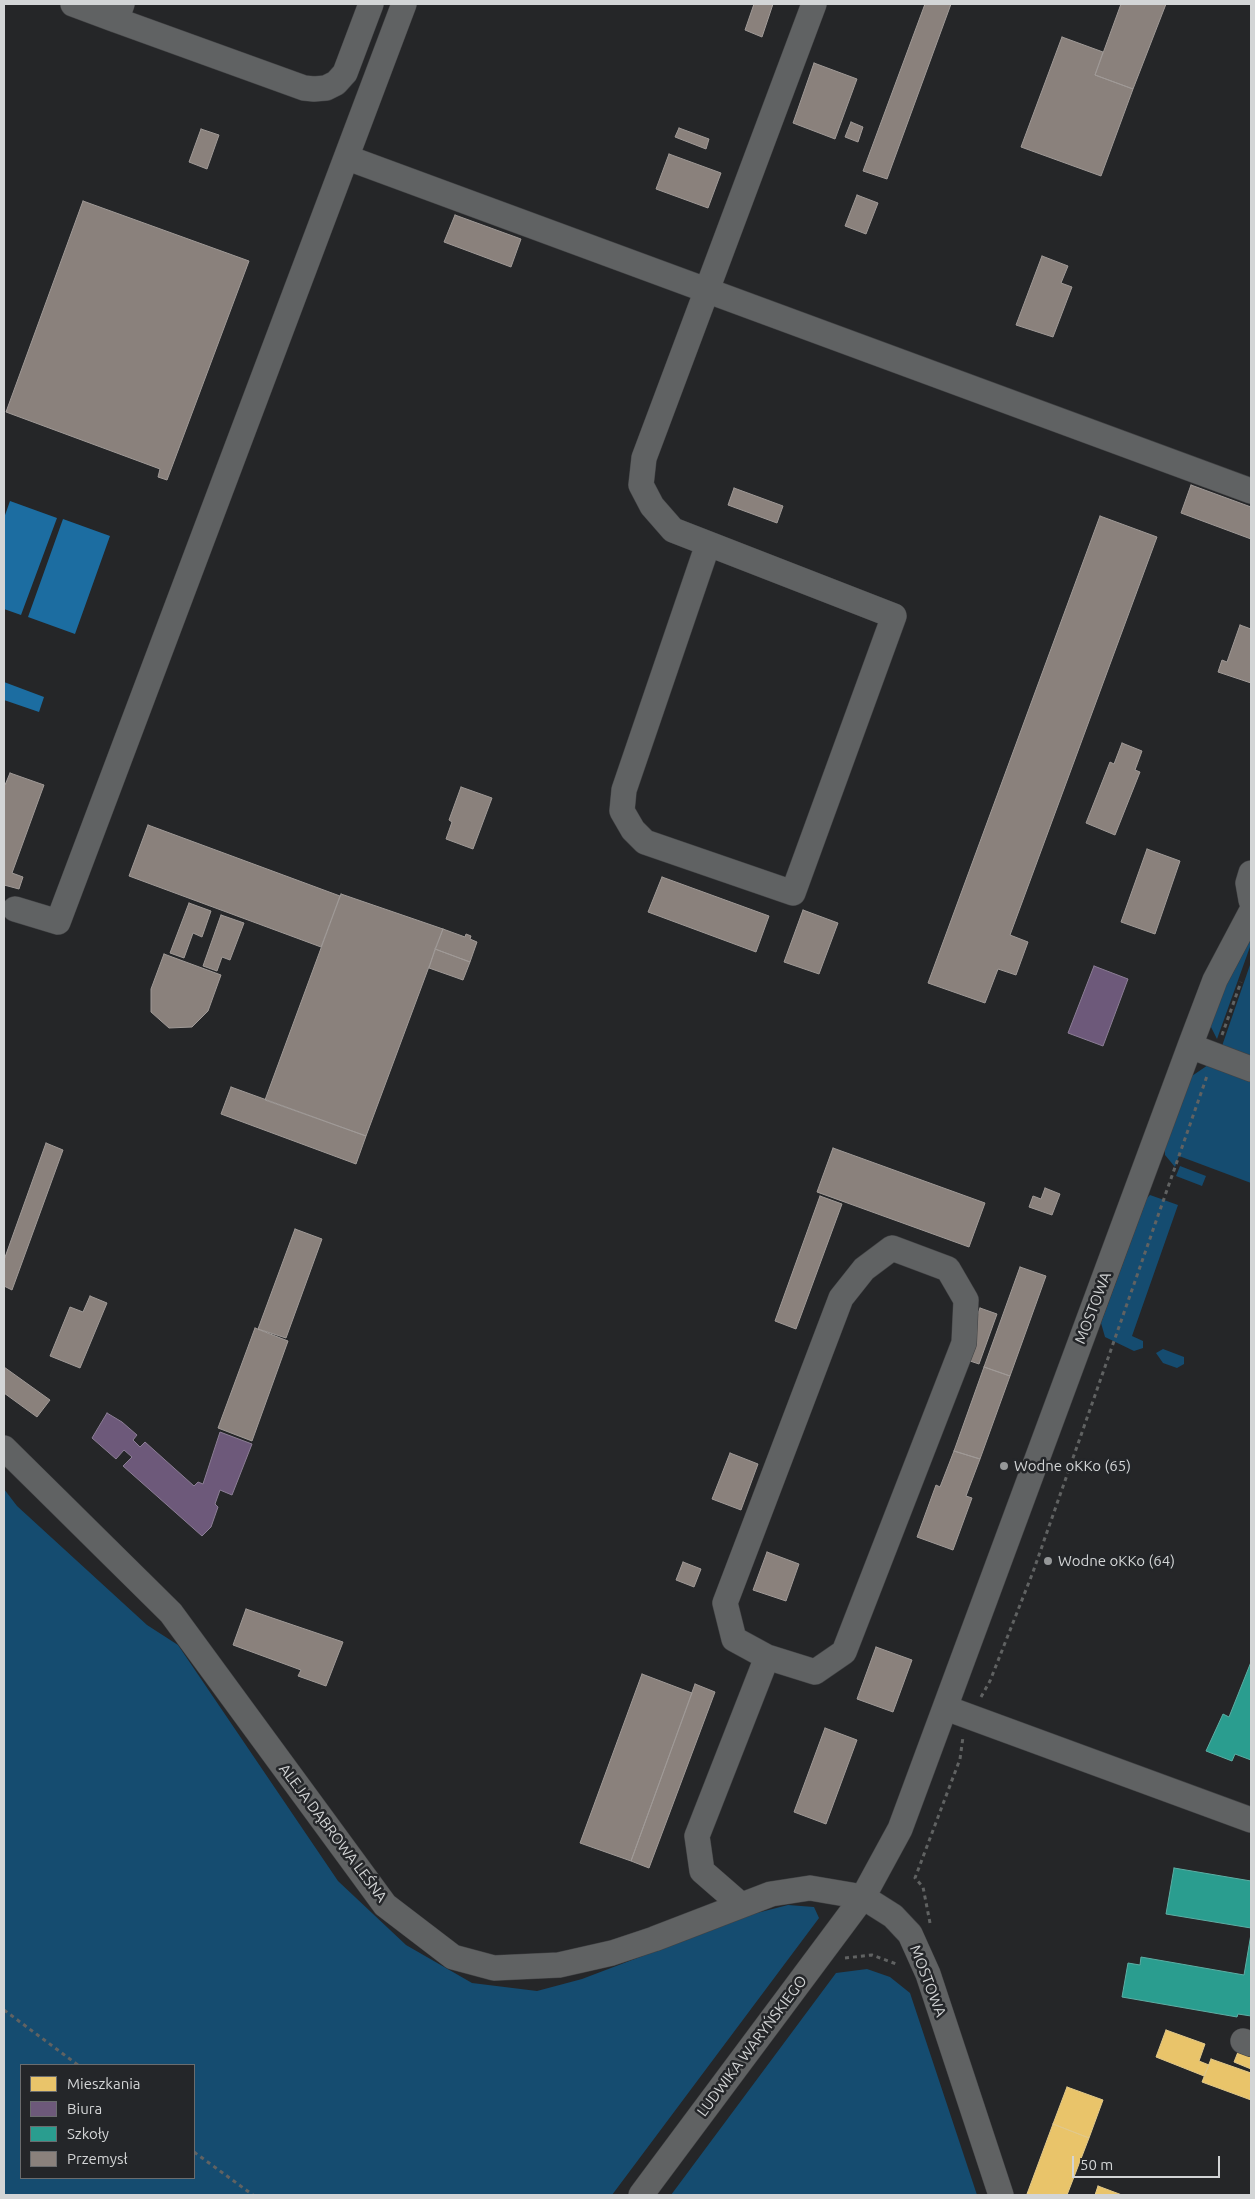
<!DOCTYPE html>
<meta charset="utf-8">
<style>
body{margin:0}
#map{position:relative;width:1255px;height:2199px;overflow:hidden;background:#252628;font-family:Ubuntu,sans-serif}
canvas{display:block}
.frame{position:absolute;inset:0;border:5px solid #d3d5d6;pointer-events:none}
.legend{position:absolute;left:20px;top:2064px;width:175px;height:115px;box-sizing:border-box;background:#242629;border:1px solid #6a6c6e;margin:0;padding:6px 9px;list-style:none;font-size:15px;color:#d3d5d6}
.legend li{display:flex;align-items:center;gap:10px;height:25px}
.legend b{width:25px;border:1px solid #6a6c6e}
.scale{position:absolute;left:1072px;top:2156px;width:148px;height:22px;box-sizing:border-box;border:2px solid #d3d5d6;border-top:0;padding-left:6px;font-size:15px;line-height:18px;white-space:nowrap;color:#d3d5d6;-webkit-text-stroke:4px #242629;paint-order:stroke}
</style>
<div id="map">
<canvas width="1255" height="2199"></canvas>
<div class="frame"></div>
<ul class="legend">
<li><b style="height:14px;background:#e9c46a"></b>Mieszkania</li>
<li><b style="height:14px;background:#6d597a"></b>Biura</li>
<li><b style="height:14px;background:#2a9d8f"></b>Szkoły</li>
<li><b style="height:14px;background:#8a817c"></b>Przemysł</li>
</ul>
<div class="scale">50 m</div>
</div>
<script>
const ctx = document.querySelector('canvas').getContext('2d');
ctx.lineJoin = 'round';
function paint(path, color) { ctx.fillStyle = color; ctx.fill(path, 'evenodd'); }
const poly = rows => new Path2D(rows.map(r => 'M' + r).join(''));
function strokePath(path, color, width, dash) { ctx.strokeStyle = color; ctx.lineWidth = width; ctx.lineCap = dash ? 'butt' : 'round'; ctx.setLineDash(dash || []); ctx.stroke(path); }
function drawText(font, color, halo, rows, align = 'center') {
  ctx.font = font + ' Ubuntu,sans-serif'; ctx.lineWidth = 5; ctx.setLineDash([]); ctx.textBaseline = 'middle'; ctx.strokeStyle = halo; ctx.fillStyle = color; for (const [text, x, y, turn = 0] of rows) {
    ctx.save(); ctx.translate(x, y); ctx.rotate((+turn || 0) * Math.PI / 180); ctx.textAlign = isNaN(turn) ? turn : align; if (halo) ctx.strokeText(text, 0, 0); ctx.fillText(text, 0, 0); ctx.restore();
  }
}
paint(poly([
 [1251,939,1251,944,1217,1039,1210,1025,1219,999],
 [1251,962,1251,1059,1222,1046],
 [1208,1065,1251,1078,1251,1183,1179,1156,1175,1167,1165,1155,1165,1146,1189,1078],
 [1180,1166,1206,1176,1202,1186,1176,1176],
 [1150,1195,1178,1205,1132,1336,1143,1341,1143,1348,1134,1351,1105,1337,1101,1323,1147,1198],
 [1163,1349,1184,1357,1184,1364,1177,1368,1163,1363,1156,1353],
 [4,1489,17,1506,147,1625,178,1645,338,1881,406,1945,472,1983,537,1991,582,1979,753,1914,788,1905,814,1907,819,1918,612,2195,4,2195],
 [21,2065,194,2065,194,2178,21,2178],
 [867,1969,890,1977,910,1993,977,2195,671,2195,836,1973]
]), '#154c70');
paint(poly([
 [10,501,57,518,21,615,4,609,4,518],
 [63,519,110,536,75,634,28,617],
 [4,682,44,697,39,712,4,700]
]), '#1c6da1');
const homes = poly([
 [1166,2030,1205,2044,1199,2061,1209,2065,1204,2076,1156,2057,1166,2030],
 [1240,2047,1251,2052,1251,2069,1234,2062,1240,2047],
 [1211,2059,1251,2073,1251,2100,1202,2082,1211,2059],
 [1067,2087,1103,2100,1089,2138,1053,2124,1067,2087],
 [1053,2124,1089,2138,1067,2195,1030,2195,1027,2194,1053,2124],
 [1098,2186,1122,2195,1095,2195,1098,2186]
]);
paint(homes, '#e9c46a');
strokePath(homes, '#e2c98a', 1);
const offices = poly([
 [1094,966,1128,979,1103,1046,1068,1033,1094,966],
 [107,1413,122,1422,137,1435,133,1440,140,1447,145,1442,194,1486,198,1482,203,1484,220,1432,252,1444,232,1495,220,1490,215,1504,218,1507,211,1527,202,1536,123,1466,132,1457,124,1450,116,1459,92,1438,107,1413]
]);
paint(offices, '#6d597a');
strokePath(offices, '#8c7e96', 1);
const schools = poly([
 [1251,1662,1251,1760,1235,1754,1232,1761,1206,1751,1223,1714,1229,1717,1251,1662],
 [1174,1868,1251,1881,1251,1928,1166,1914,1174,1868],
 [1251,1934,1251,2016,1238,2014,1237,2017,1122,1997,1128,1963,1140,1965,1141,1957,1244,1975,1251,1934]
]);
paint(schools, '#2a9d8f');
strokePath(schools, '#5daea4', 1);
const industry = poly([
 [754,4,773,4,762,37,745,30,754,4],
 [925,4,951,4,887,179,863,171,925,4],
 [1121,4,1166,4,1133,89,1095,75,1121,4],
 [1062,37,1103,52,1095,75,1133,89,1101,176,1021,147,1062,37],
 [814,63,857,79,835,139,793,123,814,63],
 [851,122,863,127,858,142,845,137,851,122],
 [679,128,709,139,706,149,675,137,679,128],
 [201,129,219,135,207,169,189,162,201,129],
 [669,154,721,173,708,208,656,189,669,154],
 [857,195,878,203,866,234,845,226,857,195],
 [83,201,249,261,167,480,158,477,160,469,6,412,83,201],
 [455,215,521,239,511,267,444,242,455,215],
 [1042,256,1068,266,1061,283,1072,287,1053,337,1016,325,1042,256],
 [1191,485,1251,507,1251,539,1181,513,1191,485],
 [734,488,783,506,777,523,728,505,734,488],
 [1100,516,1157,537,1010,935,1028,942,1016,975,998,969,985,1003,928,983,1100,516],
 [1240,625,1251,629,1251,683,1218,672,1222,660,1227,662,1240,625],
 [1122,743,1142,751,1135,770,1140,772,1115,835,1086,823,1110,762,1114,764,1122,743],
 [10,773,44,785,12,873,23,877,19,889,4,885,4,784,5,785,10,773],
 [461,787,492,798,473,849,446,839,452,822,449,820,461,787],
 [148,825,340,896,321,947,129,876,148,825],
 [1147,849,1180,861,1155,934,1121,922,1147,849],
 [662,877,769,916,756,952,648,912,662,877],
 [341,894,443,929,366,1136,265,1100,341,894],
 [189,903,211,911,202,937,193,933,184,958,170,953,189,903],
 [803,910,838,923,819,974,784,962,803,910],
 [221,915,244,923,230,960,222,957,217,971,203,966,221,915],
 [443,929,465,937,466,934,471,936,470,939,477,942,470,962,435,949,443,929],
 [435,949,470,962,463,980,429,968,435,949],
 [164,954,221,975,208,1011,192,1027,169,1028,151,1012,151,989,164,954],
 [231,1087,366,1136,356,1164,221,1114,231,1087],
 [46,1143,63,1150,12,1290,4,1286,4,1260,46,1143],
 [833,1148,985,1203,969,1247,817,1192,833,1148],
 [1045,1188,1060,1194,1052,1215,1029,1207,1033,1196,1041,1199,1045,1188],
 [820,1196,842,1204,796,1329,775,1321,820,1196],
 [295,1229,322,1239,286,1338,258,1329,295,1229],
 [1020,1267,1046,1276,1010,1376,984,1367,1020,1267],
 [90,1296,107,1303,80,1368,50,1356,70,1307,83,1312,90,1296],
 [980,1308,997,1314,979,1364,961,1358,980,1308],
 [255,1328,288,1341,252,1441,218,1428,255,1328],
 [4,1367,50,1400,37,1417,4,1393,4,1367],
 [984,1367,1010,1376,980,1459,954,1451,984,1367],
 [954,1451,980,1459,966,1496,972,1498,953,1550,917,1537,936,1485,940,1487,954,1451],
 [730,1453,758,1464,741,1510,712,1499,730,1453],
 [767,1552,799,1564,786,1601,753,1590,767,1552],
 [683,1562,701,1569,694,1587,676,1580,683,1562],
 [246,1609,343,1642,326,1686,298,1676,301,1670,233,1645,246,1609],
 [876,1647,912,1660,893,1712,857,1699,876,1647],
 [642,1674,692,1693,631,1861,580,1843,642,1674],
 [695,1684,715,1692,649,1868,631,1861,695,1684],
 [825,1728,857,1740,826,1824,794,1812,825,1728]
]);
paint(industry, '#8a817c');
strokePath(industry, '#a09a97', 1);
const minor = poly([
 [73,4,116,20,122,4],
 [116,20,304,88,314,89,326,88,336,83,345,73,371,4],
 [348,158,1251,491],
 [708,544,624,790,622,811,633,830,645,842,793,893,894,616,673,530,652,506,641,485,644,458,814,4],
 [1251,873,1248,883,1251,900],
 [15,909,58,922,404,4],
 [1190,1046,1251,1069],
 [4,1448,171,1613,385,1905,453,1957,494,1968,559,1965,612,1953,654,1939,771,1894,810,1888,863,1897,893,1916,910,1934,928,1974,1001,2195],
 [946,1708,1251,1820],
 [741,1905,702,1871,697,1836,767,1657,815,1672,844,1652,964,1343,966,1300,948,1269,892,1248,864,1269,841,1298,725,1603,734,1639,767,1657],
 [1243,2041,1251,2044],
 [641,2195,863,1897,900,1829,1190,1046,1215,980,1251,912]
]);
strokePath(minor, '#414244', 26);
strokePath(poly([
 [1222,1035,1241,982],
 [981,1697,990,1681,1033,1572,1207,1076],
 [930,1923,923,1887,915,1878,960,1759,963,1737],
 [845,1958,872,1955,899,1965],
 [4,2010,78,2065],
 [194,2152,253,2195]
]), '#606262', 3, [4, 4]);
strokePath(minor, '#606263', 25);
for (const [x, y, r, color] of [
 [1004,1466,5,"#969899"],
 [1048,1561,5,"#969899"]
]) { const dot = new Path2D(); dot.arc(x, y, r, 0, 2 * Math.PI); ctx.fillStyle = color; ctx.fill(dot); strokePath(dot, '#242629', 2); }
drawText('15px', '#d3d5d6', '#242629', [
 ["MOSTOWA",1093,1308,-69],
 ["ALEJA DĄBROWA LEŚNA",333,1833,53],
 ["MOSTOWA",928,1981,69],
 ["LUDWIKA WARYŃSKIEGO",752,2046,-53]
]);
drawText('15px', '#d3d5d6', '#242629', [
 ["Wodne oKKo (65)",1014,1466],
 ["Wodne oKKo (64)",1058,1561]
], 'left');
</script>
